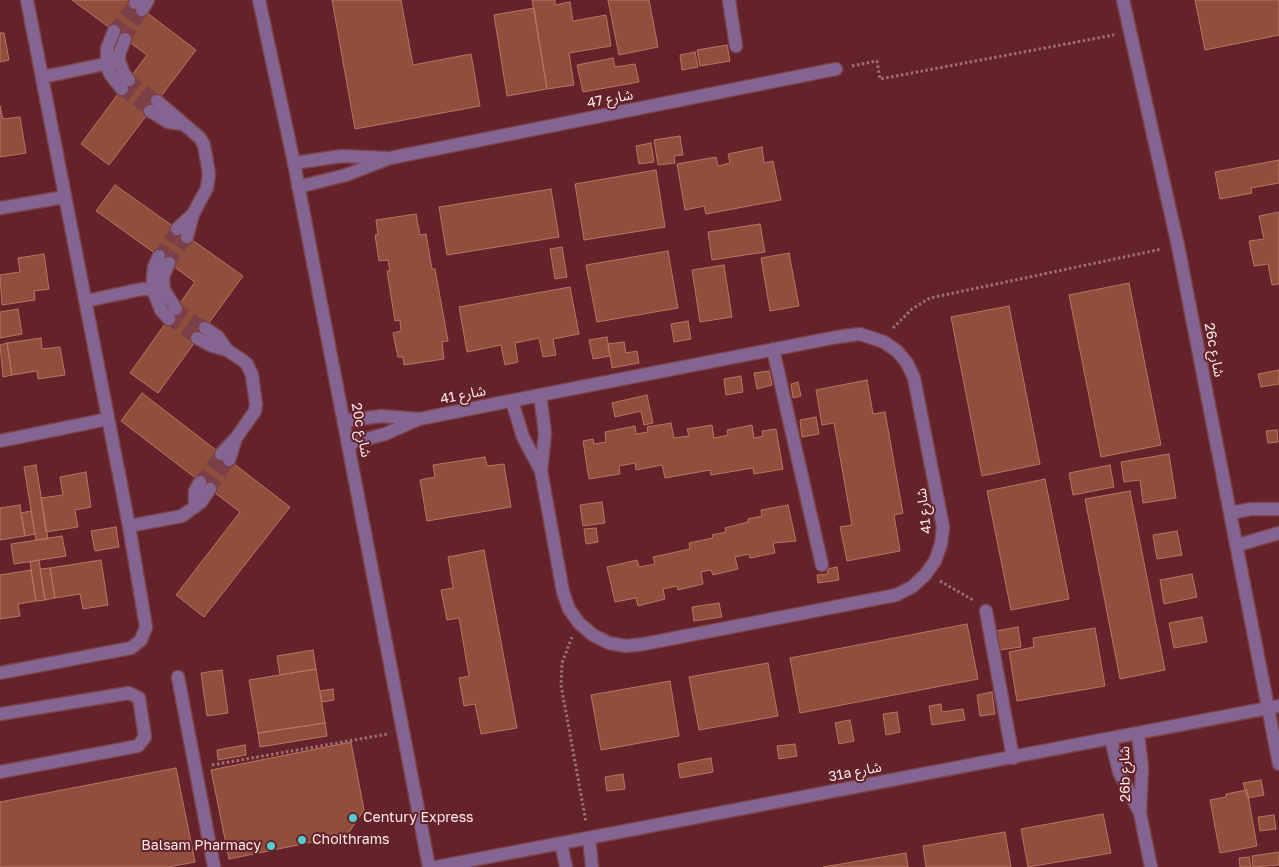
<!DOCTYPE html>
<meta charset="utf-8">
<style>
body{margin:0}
canvas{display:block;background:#64222a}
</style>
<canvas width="1279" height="867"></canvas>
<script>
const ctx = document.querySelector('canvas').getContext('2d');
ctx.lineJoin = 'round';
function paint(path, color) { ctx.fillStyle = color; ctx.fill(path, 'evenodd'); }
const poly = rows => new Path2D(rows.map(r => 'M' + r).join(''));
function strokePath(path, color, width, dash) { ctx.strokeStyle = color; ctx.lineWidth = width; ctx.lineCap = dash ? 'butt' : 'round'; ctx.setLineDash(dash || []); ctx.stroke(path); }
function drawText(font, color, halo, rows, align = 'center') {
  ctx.font = font + ' "Golos Text","Noto Sans Arabic",sans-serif'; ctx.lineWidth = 4; ctx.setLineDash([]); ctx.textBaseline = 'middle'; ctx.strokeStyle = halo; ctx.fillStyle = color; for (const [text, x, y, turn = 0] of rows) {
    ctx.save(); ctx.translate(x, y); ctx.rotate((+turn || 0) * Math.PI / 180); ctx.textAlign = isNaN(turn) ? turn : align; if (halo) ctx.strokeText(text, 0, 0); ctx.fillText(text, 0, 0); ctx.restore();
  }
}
const building = poly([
 [72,0,130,0,196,50,109,165,81,144,147,55,72,0],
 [332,0,401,0,413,65,471,54,480,106,355,129,332,0],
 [532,0,555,0,555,5,570,2,573,21,606,15,611,46,569,53,574,85,547,89,532,0],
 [608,0,649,0,658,47,619,55,608,0],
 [1195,0,1279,0,1279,35,1205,50,1195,0],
 [534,8,547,89,507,96,494,15,534,8],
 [0,33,4,33,9,60,0,62,0,33],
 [727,45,730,61,700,66,697,50,727,45],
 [695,52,698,67,682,70,680,55,695,52],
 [613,58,615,67,635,64,639,82,583,92,577,65,613,58],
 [0,106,3,119,20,117,26,153,0,157,0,106],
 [680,136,683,155,674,156,675,163,658,165,654,140,680,136],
 [651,143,654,162,639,164,636,146,651,143],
 [762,147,764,163,773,161,781,200,706,214,704,206,685,210,677,164,716,157,718,166,730,163,728,154,762,147],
 [1279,160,1279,183,1251,188,1252,193,1220,199,1215,172,1279,160],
 [656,170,665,227,584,240,575,184,656,170],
 [115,185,243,276,158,393,130,373,195,282,96,211,115,185],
 [551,189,559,237,447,255,439,207,551,189],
 [1279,212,1279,284,1272,285,1268,264,1254,266,1249,241,1264,239,1259,216,1279,212],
 [416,214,420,235,426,234,432,269,435,269,448,341,442,342,444,359,404,365,403,357,398,357,393,333,401,331,400,320,395,321,387,271,390,271,388,260,379,261,375,235,378,235,376,220,416,214],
 [760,224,765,252,712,260,708,232,760,224],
 [562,247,567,277,555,279,550,249,562,247],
 [668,251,678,308,597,322,586,265,668,251],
 [789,253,799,306,770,311,761,258,789,253],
 [44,254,49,289,34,291,35,300,2,305,0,275,20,272,18,258,44,254],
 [724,265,732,317,700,322,692,270,724,265],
 [1129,283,1161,445,1101,457,1069,295,1129,283],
 [570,287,579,334,553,339,556,355,543,357,539,338,515,343,518,362,505,365,501,345,467,352,459,307,570,287],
 [1009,306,1040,464,982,476,951,317,1009,306],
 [18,309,22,334,0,338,0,312,18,309],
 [688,321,691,339,674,342,671,324,688,321],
 [607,337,610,356,593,359,589,340,607,337],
 [41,338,42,349,60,347,65,375,38,379,37,371,12,375,7,343,41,338],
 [624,342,626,353,637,351,639,363,612,368,608,344,624,342],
 [7,343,12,375,3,377,0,345,7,343],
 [1279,370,1279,384,1261,387,1258,374,1279,370],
 [769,371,772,385,757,389,754,373,769,371],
 [741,376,743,392,726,395,724,379,741,376],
 [867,380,873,414,885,412,903,513,894,515,900,551,847,561,840,527,852,525,834,423,822,425,816,390,867,380],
 [798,382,801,396,793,398,791,384,798,382],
 [142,393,290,507,204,617,176,595,240,512,121,421,142,393],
 [647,395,653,423,644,425,641,411,615,417,612,403,647,395],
 [816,417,819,434,802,437,800,420,816,417],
 [671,423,674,438,689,436,687,429,712,425,714,438,728,435,727,430,752,425,754,438,763,436,762,431,776,429,783,469,754,474,753,468,711,475,710,470,665,478,662,465,636,470,635,463,619,466,620,474,589,479,583,441,593,439,594,444,606,442,605,432,635,426,636,434,648,432,647,427,671,423],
 [1277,430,1278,442,1268,443,1266,431,1277,430],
 [1169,454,1176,498,1143,503,1140,480,1124,482,1121,462,1169,454],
 [485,457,487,466,504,464,511,507,427,521,420,480,435,477,433,465,485,457],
 [36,465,48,539,36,540,24,467,36,465],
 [1110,465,1114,487,1073,495,1069,473,1110,465],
 [86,472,91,507,75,510,78,527,46,532,41,498,63,495,60,477,86,472],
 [1045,479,1069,599,1011,610,987,491,1045,479],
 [1130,491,1165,670,1120,679,1085,499,1130,491],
 [602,502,605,523,583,526,580,505,602,502],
 [20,505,25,536,0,540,0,508,20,505],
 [788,505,796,541,773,543,775,553,750,558,749,554,735,557,738,569,713,575,711,570,701,572,703,584,678,590,677,586,663,589,665,599,638,606,636,598,615,602,607,567,637,560,639,567,655,564,653,557,690,549,689,543,713,538,712,535,726,532,725,528,748,522,748,519,762,516,761,510,788,505],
 [31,511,35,534,25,536,21,513,31,511],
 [116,527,119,547,95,551,91,531,116,527],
 [596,528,598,542,586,544,584,529,596,528],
 [1177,531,1182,555,1157,559,1153,535,1177,531],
 [62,536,66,556,14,564,11,544,62,536],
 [484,550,517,728,481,734,475,704,464,706,459,678,469,676,459,618,447,620,441,590,453,588,448,557,484,550],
 [39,560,45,600,36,601,30,562,39,560],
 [101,560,108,605,83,609,80,594,55,598,50,568,101,560],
 [837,567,839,580,818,583,817,575,828,574,827,569,837,567],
 [50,568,55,598,45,600,40,569,50,568],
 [31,570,36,601,18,604,20,616,0,619,0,575,31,570],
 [1192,574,1197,597,1164,604,1160,580,1192,574],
 [719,603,722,617,694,621,692,607,719,603],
 [1202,617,1207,642,1174,648,1169,623,1202,617],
 [967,624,978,679,800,713,790,658,967,624],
 [1018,627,1021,647,1000,650,996,631,1018,627],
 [1095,628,1105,686,1017,701,1009,652,1034,647,1033,638,1095,628],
 [313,650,316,669,280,675,277,656,313,650],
 [768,663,778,716,699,730,689,677,768,663],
 [316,669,325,723,258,733,249,680,316,669],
 [222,670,228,713,207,716,201,673,222,670],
 [670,681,679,736,601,750,591,695,670,681],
 [333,689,334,700,322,702,320,691,333,689],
 [992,692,995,714,980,716,977,695,992,692],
 [941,704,942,712,963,709,965,720,932,725,929,706,941,704],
 [897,712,900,732,886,735,883,714,897,712],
 [850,720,854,741,839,744,835,723,850,720],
 [325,723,327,736,260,747,258,733,325,723],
 [351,742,364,810,347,835,229,859,211,770,351,742],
 [795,744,797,756,779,759,777,746,795,744],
 [245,745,246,755,218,760,217,750,245,745],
 [711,758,713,772,680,778,678,764,711,758],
 [176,768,195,862,168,867,0,867,0,802,176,768],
 [623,774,625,789,607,791,605,777,623,774],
 [1261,780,1264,795,1248,798,1243,783,1261,780],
 [1247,790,1257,846,1220,853,1210,800,1226,797,1226,794,1247,790],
 [1103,814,1111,853,1028,867,1021,829,1103,814],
 [1274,815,1276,829,1260,831,1258,817,1274,815],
 [1005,832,1011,867,926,867,923,846,1005,832],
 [1279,852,1279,865,1253,867,1252,856,1279,852],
 [906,853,908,867,823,867,906,853],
 [1249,857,1251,867,1240,867,1239,858,1249,857]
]);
paint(building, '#904e3c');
strokePath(building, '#bb7461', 1);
strokePath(poly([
 [114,31,135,3],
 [125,39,142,10],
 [129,80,157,101],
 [122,89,150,111],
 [159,256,177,229],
 [169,263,187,237],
 [176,309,205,328],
 [169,319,197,338],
 [200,482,221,454],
 [210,489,229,460]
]), '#7b4047', 12, [12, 6]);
const minor = poly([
 [259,0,294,163,429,867],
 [729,0,736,46],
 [1123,0,1178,246,1279,764],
 [135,3,138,0],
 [142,10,148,0],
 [114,31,107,48,107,65,110,74,122,89],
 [125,39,119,54,119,61,124,74,129,80],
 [43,77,119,61],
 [157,101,200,138,204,145,209,174,207,188,193,214,177,229],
 [150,111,168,122,182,124],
 [294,163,342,156,387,158],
 [298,187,346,175,390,158,836,69],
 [0,208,65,197],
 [187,237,193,214],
 [159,256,154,267,152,288,161,310,169,319],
 [169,263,163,276,164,290,176,309],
 [86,301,142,289,164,290],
 [205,328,218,337,227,350],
 [197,338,212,346,227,350,242,360,247,364,252,375,256,405,255,411,236,438,221,454],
 [773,349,822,565],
 [512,401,523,437,541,471],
 [344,421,381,416,419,419],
 [0,441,108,419],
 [348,444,385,434,419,419,540,395,837,337,860,334,884,342,897,351,907,363,914,378,943,527,941,544,935,561,925,575,912,587,896,595,644,644,626,646,609,643,593,635,579,623,569,609,563,592,541,471,545,433,540,395],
 [229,460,236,438],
 [195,507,195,491,200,482],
 [1231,513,1251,509,1279,509],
 [129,526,182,516,201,502,210,489],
 [1238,545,1279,533],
 [986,611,1013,758],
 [0,673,131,648,141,640,146,627,129,526,27,0],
 [178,677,214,867],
 [0,714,129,693,139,698,145,737,138,746,0,772],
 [1138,734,1142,768,1140,813,1151,867],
 [1111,739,1119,772,1139,811],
 [589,838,592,867],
 [561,843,566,867],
 [436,867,1279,706]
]);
strokePath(minor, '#7c4249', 15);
strokePath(poly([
 [852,66,877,61,880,79,1114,35],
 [893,328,912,309,930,298,1162,249],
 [940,581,973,600],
 [572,637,562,663,561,685,586,822],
 [212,765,388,734]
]), '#9d6e73', 3, [2.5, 2.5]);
strokePath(minor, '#846591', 12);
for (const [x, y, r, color] of [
 [353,818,5,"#52cdce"],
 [302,840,5,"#52cdce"],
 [271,846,5,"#52cdce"]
]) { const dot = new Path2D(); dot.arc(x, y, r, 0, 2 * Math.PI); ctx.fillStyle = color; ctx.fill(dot); strokePath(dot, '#64222a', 2); }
drawText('14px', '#fbeaea', '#64222a', [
 ["شارع 47",610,99,-11],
 ["26c شارع",1214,350,79],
 ["شارع 41",463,395,-11],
 ["20c شارع",361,430,79],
 ["شارع 41",924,511,-97],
 ["31a شارع",855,772,-11],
 ["26b شارع",1125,774,-91]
]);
drawText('14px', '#fbeaea', '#64222a', [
 ["Century Express",363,818],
 ["Choithrams",312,840],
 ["Balsam Pharmacy",261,846,"right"]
], 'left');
</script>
